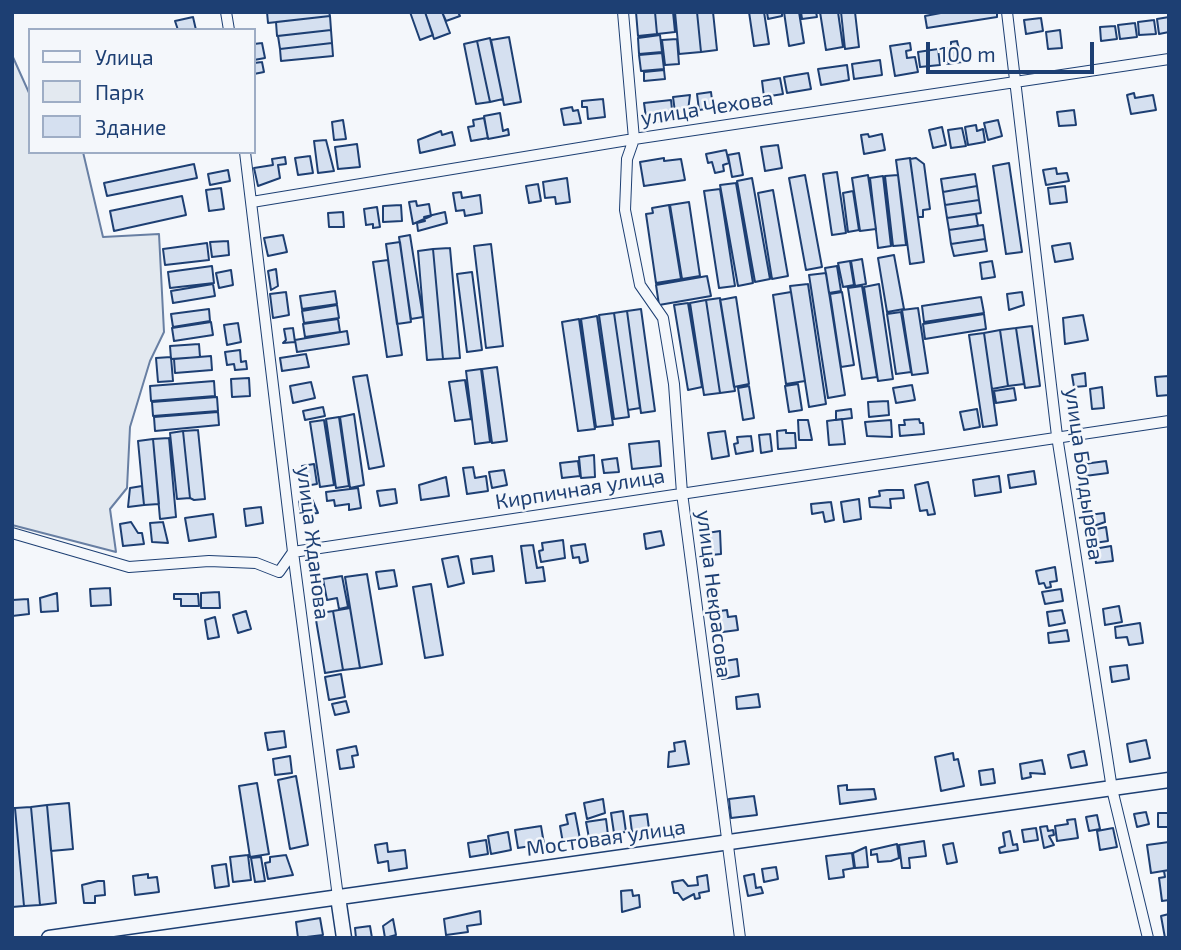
<!DOCTYPE html>
<meta charset="utf-8">
<style>
body{margin:0}
#map{position:relative;width:1181px;height:950px;overflow:hidden;background:#f4f7fb;font-family:"Exo 2",sans-serif}
canvas{display:block}
.frame{position:absolute;inset:0;border:14px solid #1d3f73;pointer-events:none}
.legend{position:absolute;left:28px;top:28px;width:228px;height:126px;box-sizing:border-box;background:#f4f7fb;border:2px solid #9eadc5;margin:0;padding:9px 12px;list-style:none;font-size:21px;color:#1d3f73}
.legend li{display:flex;align-items:center;gap:14px;height:35px}
.legend b{width:35px;border:2px solid #9eadc5}
.scale{position:absolute;left:926px;top:42px;width:168px;height:32px;box-sizing:border-box;border:4px solid #1d3f73;border-top:0;padding-left:9px;font-size:21px;line-height:24px;white-space:nowrap;color:#1d3f73;-webkit-text-stroke:5px #f4f7fb;paint-order:stroke}
</style>
<div id="map">
<canvas width="1181" height="950"></canvas>
<div class="frame"></div>
<ul class="legend">
<li><b style="height:9px;background:#f4f7fb"></b>Улица</li>
<li><b style="height:19px;background:#e3e9f0"></b>Парк</li>
<li><b style="height:19px;background:#d5e0f0"></b>Здание</li>
</ul>
<div class="scale">100 m</div>
</div>
<script>
const ctx = document.querySelector('canvas').getContext('2d');
ctx.lineJoin = 'round';
function paint(path, color) { ctx.fillStyle = color; ctx.fill(path, 'evenodd'); }
const poly = rows => new Path2D(rows.map(r => 'M' + r).join(''));
function strokePath(path, color, width, dash) { ctx.strokeStyle = color; ctx.lineWidth = width; ctx.lineCap = dash ? 'butt' : 'round'; ctx.setLineDash(dash || []); ctx.stroke(path); }
function drawText(font, color, halo, rows, align = 'center') {
  ctx.font = font + ' "Exo 2",sans-serif'; ctx.lineWidth = 5; ctx.setLineDash([]); ctx.textBaseline = 'middle'; ctx.strokeStyle = halo; ctx.fillStyle = color; for (const [text, x, y, turn = 0] of rows) {
    ctx.save(); ctx.translate(x, y); ctx.rotate((+turn || 0) * Math.PI / 180); ctx.textAlign = isNaN(turn) ? turn : align; if (halo) ctx.strokeText(text, 0, 0); ctx.fillText(text, 0, 0); ctx.restore();
  }
}
const green = poly([
 [12,55,30,95,30,152,83,152,103,237,159,234,164,332,150,361,130,427,127,488,110,509,116,552,12,525,12,55]
]);
paint(green, '#e3e9f0');
strokePath(green, '#687fa3', 2);
const building = poly([
 [267,12,329,12,330,16,268,23,267,12],
 [410,12,425,12,433,35,420,40,410,12],
 [425,12,442,12,450,33,434,39,425,12],
 [442,12,458,12,460,16,446,21,442,12],
 [636,12,655,12,657,34,638,36,636,12],
 [655,12,673,12,675,32,657,34,655,12],
 [675,12,697,12,701,52,679,54,675,12],
 [697,12,713,12,717,50,701,52,697,12],
 [749,12,764,12,769,44,754,46,749,12],
 [767,12,782,12,782,16,768,19,767,12],
 [784,12,799,12,804,43,789,46,784,12],
 [801,12,816,12,817,17,802,19,801,12],
 [820,12,838,12,843,47,826,50,820,12],
 [841,12,855,12,859,47,845,49,841,12],
 [946,12,997,12,997,17,927,28,925,16,946,12],
 [330,16,331,30,277,36,276,22,330,16],
 [193,17,196,30,178,30,175,21,193,17],
 [1169,17,1169,32,1159,34,1157,19,1169,17],
 [1041,18,1043,31,1026,34,1024,20,1041,18],
 [1154,20,1156,34,1139,35,1138,22,1154,20],
 [1135,23,1137,37,1120,39,1118,25,1135,23],
 [1115,26,1117,39,1101,41,1100,27,1115,26],
 [331,30,332,43,280,49,278,36,331,30],
 [1060,30,1062,48,1048,49,1046,32,1060,30],
 [660,35,662,52,639,54,638,38,660,35],
 [509,37,521,102,504,105,491,40,509,37],
 [490,38,503,99,490,102,477,41,490,38],
 [677,39,679,64,665,65,662,40,677,39],
 [477,41,490,102,476,104,464,44,477,41],
 [957,41,962,62,947,64,945,49,951,48,951,42,957,41],
 [262,43,265,58,254,60,254,44,262,43],
 [332,43,333,56,281,61,280,49,332,43],
 [910,43,911,50,906,51,907,58,915,57,918,72,895,76,890,46,910,43],
 [938,49,940,65,920,67,918,52,938,49],
 [662,53,664,69,641,71,639,55,662,53],
 [880,60,882,75,854,79,852,64,880,60],
 [262,62,264,72,254,74,254,63,262,62],
 [847,65,849,80,821,85,818,69,847,65],
 [664,70,665,79,644,81,644,72,664,70],
 [808,73,811,89,787,93,784,77,808,73],
 [780,78,783,94,764,97,762,81,780,78],
 [711,92,713,108,699,110,697,94,711,92],
 [1134,93,1135,98,1153,95,1156,110,1131,114,1127,95,1134,93],
 [690,95,688,111,675,112,673,97,690,95],
 [603,99,605,117,588,119,587,107,582,107,582,101,603,99],
 [671,100,673,119,657,122,656,116,646,118,644,103,671,100],
 [572,107,573,111,578,110,581,123,564,125,561,109,572,107],
 [1074,110,1076,125,1059,126,1057,112,1074,110],
 [500,113,503,131,508,129,509,135,488,139,484,116,500,113],
 [484,118,488,138,471,141,468,127,474,126,473,120,484,118],
 [343,120,346,139,334,140,332,122,343,120],
 [998,120,1002,136,988,140,984,123,998,120],
 [976,125,977,131,983,129,985,142,968,145,965,127,976,125],
 [942,127,946,145,933,148,929,130,942,127],
 [962,128,966,146,951,148,948,130,962,128],
 [441,131,442,135,452,132,455,145,420,153,418,140,441,131],
 [868,134,869,137,882,134,885,150,864,154,861,135,868,134],
 [326,140,334,171,318,173,314,141,326,140],
 [357,144,360,167,338,169,335,147,357,144],
 [778,145,782,168,765,171,761,147,778,145],
 [726,150,729,163,723,165,724,171,715,173,712,162,708,163,706,154,726,150],
 [739,153,743,175,732,177,728,155,739,153],
 [310,156,313,173,298,175,295,158,310,156],
 [285,157,286,164,278,165,280,178,258,186,254,168,273,165,272,159,285,157],
 [664,158,664,161,681,159,685,180,644,186,640,162,664,158],
 [910,158,924,262,910,264,896,160,910,158],
 [916,158,924,164,930,209,923,210,923,217,918,217,910,159,916,158],
 [1009,163,1022,252,1006,254,993,166,1009,163],
 [194,164,197,178,107,196,104,183,194,164],
 [1056,168,1057,174,1067,173,1069,181,1046,185,1043,170,1056,168],
 [228,170,230,181,210,185,208,174,228,170],
 [837,172,846,233,832,235,823,174,837,172],
 [975,174,977,186,943,192,941,179,975,174],
 [805,175,822,267,806,270,789,178,805,175],
 [868,175,876,229,860,231,852,178,868,175],
 [898,175,906,245,893,246,885,176,898,175],
 [883,176,891,246,878,248,870,178,883,176],
 [567,178,570,202,556,204,555,197,545,198,543,182,567,178],
 [752,178,770,279,755,282,737,181,752,178],
 [736,183,753,283,738,286,720,185,736,183],
 [538,184,541,201,529,203,526,186,538,184],
 [977,186,979,200,945,205,943,192,977,186],
 [1065,186,1067,202,1050,204,1048,188,1065,186],
 [221,188,224,209,209,211,206,190,221,188],
 [720,189,735,286,719,288,704,191,720,189],
 [773,190,788,276,772,279,758,193,773,190],
 [853,191,859,230,848,232,843,193,853,191],
 [461,192,462,198,480,195,482,213,465,216,464,210,456,211,453,193,461,192],
 [182,196,186,215,114,231,110,211,182,196],
 [979,200,981,213,947,218,945,205,979,200],
 [416,201,417,206,429,204,431,216,413,224,409,202,416,201],
 [689,202,700,276,682,279,670,205,689,202],
 [401,205,402,221,383,222,383,206,401,205],
 [669,205,681,279,656,283,646,214,653,213,652,208,669,205],
 [377,207,380,227,373,228,373,224,366,225,364,209,377,207],
 [343,212,344,227,329,227,328,213,343,212],
 [445,212,447,223,418,231,417,223,425,221,424,217,445,212],
 [976,214,978,226,949,230,947,218,976,214],
 [983,225,985,239,951,244,949,230,983,225],
 [283,235,287,252,268,256,264,238,283,235],
 [410,235,423,317,411,319,399,237,410,235],
 [985,239,987,251,954,256,951,244,985,239],
 [228,241,229,255,212,257,210,242,228,241],
 [400,242,411,322,397,324,386,244,400,242],
 [207,243,209,260,165,265,163,249,207,243],
 [1070,243,1073,259,1055,262,1052,246,1070,243],
 [491,244,503,346,486,348,474,246,491,244],
 [450,248,460,358,443,359,433,249,450,248],
 [433,249,443,359,427,360,418,251,433,249],
 [894,255,904,309,887,312,878,258,894,255],
 [862,259,866,284,855,286,851,261,862,259],
 [388,260,402,355,387,357,373,262,388,260],
 [850,261,854,285,843,287,838,263,850,261],
 [992,261,995,277,982,279,980,263,992,261],
 [212,266,214,283,170,288,168,272,212,266],
 [837,266,841,291,829,293,825,268,837,266],
 [276,269,278,286,271,290,268,271,276,269],
 [231,270,233,285,219,288,216,273,231,270],
 [472,272,482,350,467,352,457,274,472,272],
 [826,273,845,395,828,398,809,275,826,273],
 [707,276,711,296,659,305,656,285,707,276],
 [213,284,215,296,173,303,171,291,213,284],
 [808,284,826,404,809,407,790,286,808,284],
 [879,284,893,379,878,381,864,287,879,284],
 [862,286,877,377,862,379,848,288,862,286],
 [335,291,337,304,302,309,300,296,335,291],
 [286,292,289,315,273,318,270,294,286,292],
 [791,292,805,381,786,384,773,295,791,292],
 [842,292,854,365,841,367,830,294,842,292],
 [1022,292,1024,305,1009,310,1007,294,1022,292],
 [736,297,749,384,734,387,720,300,736,297],
 [981,297,984,313,924,322,922,306,981,297],
 [720,298,735,391,720,393,706,300,720,298],
 [706,300,720,393,704,395,690,303,706,300],
 [688,303,702,387,688,390,674,305,688,303],
 [337,305,339,318,304,323,302,311,337,305],
 [918,308,928,373,912,375,902,310,918,308],
 [209,309,210,321,173,327,171,314,209,309],
 [641,309,655,411,641,413,627,311,641,309],
 [627,311,640,408,628,410,614,313,627,311],
 [901,312,911,372,896,374,887,314,901,312],
 [614,313,629,417,614,419,599,315,614,313],
 [984,314,986,329,925,339,923,324,984,314],
 [1083,315,1088,340,1065,344,1063,318,1083,315],
 [597,316,613,425,596,427,581,319,597,316],
 [338,319,340,332,305,337,303,324,338,319],
 [579,319,595,429,578,431,562,322,579,319],
 [211,322,213,335,174,341,172,328,211,322],
 [238,323,241,342,227,345,224,325,238,323],
 [1032,326,1040,386,1025,388,1016,328,1032,326],
 [293,328,295,342,283,343,286,340,284,329,293,328],
 [1016,328,1024,384,1008,386,1000,330,1016,328],
 [1000,330,1008,386,992,389,984,333,1000,330],
 [347,331,349,344,297,352,295,340,347,331],
 [984,333,997,425,983,427,969,335,984,333],
 [199,344,200,357,171,359,170,346,199,344],
 [240,350,241,362,246,361,247,369,235,370,234,364,227,365,225,352,240,350],
 [306,354,309,367,282,371,280,358,306,354],
 [211,356,212,370,175,373,174,359,211,356],
 [171,357,173,381,158,382,156,358,171,357],
 [497,367,507,441,492,443,482,369,497,367],
 [481,369,490,442,475,444,466,371,481,369],
 [1085,373,1086,386,1074,387,1072,375,1085,373],
 [367,375,384,466,369,469,353,377,367,375],
 [1169,376,1169,395,1157,396,1155,377,1169,376],
 [249,378,250,396,232,397,231,379,249,378],
 [465,380,471,419,455,421,449,382,465,380],
 [214,381,215,396,151,401,150,386,214,381],
 [311,382,315,398,293,403,290,386,311,382],
 [798,384,802,410,789,412,785,386,798,384],
 [912,385,915,400,896,403,893,388,912,385],
 [749,386,754,418,743,420,738,388,749,386],
 [1102,387,1104,408,1092,409,1090,389,1102,387],
 [1014,388,1016,400,996,403,994,391,1014,388],
 [217,397,218,411,153,416,152,402,217,397],
 [888,401,889,415,869,417,868,402,888,401],
 [323,407,325,416,305,420,303,411,323,407],
 [851,409,852,418,836,420,836,411,851,409],
 [977,409,980,427,964,430,960,412,977,409],
 [218,412,219,425,155,431,154,417,218,412],
 [354,414,364,485,350,488,340,417,354,414],
 [339,417,349,486,336,488,326,419,339,417],
 [842,419,845,444,829,445,827,421,842,419],
 [919,419,920,423,923,423,924,434,900,436,899,425,905,425,904,420,919,419],
 [324,420,334,485,320,487,310,422,324,420],
 [798,420,808,420,812,440,799,440,798,420],
 [891,420,892,437,867,436,865,422,891,420],
 [198,430,205,499,194,500,190,498,183,431,198,430],
 [786,430,786,433,795,433,796,448,778,449,777,431,786,430],
 [183,431,190,498,177,499,170,433,183,431],
 [725,431,729,456,712,459,708,433,725,431],
 [770,434,772,451,761,453,759,435,770,434],
 [751,436,753,451,736,454,734,444,738,443,737,437,751,436],
 [169,438,176,517,160,519,153,439,169,438],
 [153,439,159,504,144,505,138,441,153,439],
 [659,441,661,466,632,469,629,444,659,441],
 [594,455,595,477,581,478,579,457,594,455],
 [617,458,619,472,604,473,602,460,617,458],
 [578,461,580,476,562,478,560,463,578,461],
 [1106,461,1108,473,1085,476,1084,464,1106,461],
 [314,464,317,484,305,486,302,466,314,464],
 [473,467,475,478,486,476,488,491,467,494,463,468,473,467],
 [504,470,507,485,492,488,489,472,504,470],
 [1034,471,1036,484,1010,488,1008,475,1034,471],
 [999,476,1001,492,975,496,973,480,999,476],
 [446,477,449,496,421,500,419,485,446,477],
 [928,482,935,514,928,515,927,510,920,511,915,485,928,482],
 [142,486,144,505,128,507,130,488,142,486],
 [358,488,361,508,349,510,349,504,335,506,334,500,327,501,326,492,358,488],
 [395,489,397,503,380,506,377,491,395,489],
 [887,490,903,490,904,498,890,499,891,508,870,507,869,498,880,496,879,491,887,490],
 [312,499,318,513,301,515,299,501,312,499],
 [859,499,861,519,844,522,841,502,859,499],
 [831,502,834,520,825,522,823,512,812,514,811,504,831,502],
 [261,507,263,523,246,526,244,509,261,507],
 [1104,513,1105,522,1091,527,1089,515,1104,513],
 [213,514,216,537,189,541,185,518,213,514],
 [131,522,138,533,142,533,144,544,123,546,120,524,131,522],
 [163,522,168,543,152,542,150,523,163,522],
 [1106,527,1108,541,1094,543,1092,530,1106,527],
 [661,531,664,545,646,549,644,534,661,531],
 [720,531,721,554,711,555,710,551,706,551,707,533,720,531],
 [563,540,565,558,541,562,539,551,543,550,542,543,563,540],
 [585,544,588,561,580,563,579,557,573,558,571,546,585,544],
 [533,545,537,568,543,567,545,581,526,583,521,546,533,545],
 [1111,546,1113,561,1096,563,1094,549,1111,546],
 [458,556,464,583,448,587,442,559,458,556],
 [492,556,494,571,473,574,471,559,492,556],
 [1055,567,1057,581,1050,582,1051,587,1046,588,1044,583,1039,584,1036,571,1055,567],
 [394,570,397,586,379,589,376,572,394,570],
 [367,574,382,664,360,668,345,577,367,574],
 [342,576,348,607,339,609,337,598,327,600,323,579,342,576],
 [431,584,443,655,425,658,413,587,431,584],
 [110,588,111,605,91,606,90,589,110,588],
 [1061,589,1063,601,1045,604,1042,592,1061,589],
 [219,592,220,608,201,608,201,593,219,592],
 [57,593,58,611,41,612,40,598,57,593],
 [174,594,198,594,199,606,181,606,181,599,174,599,174,594],
 [28,599,29,614,12,616,12,600,28,599],
 [1119,606,1122,622,1105,625,1103,609,1119,606],
 [350,608,360,668,343,670,333,611,350,608],
 [727,610,728,617,736,616,738,630,715,633,713,612,727,610],
 [1062,610,1065,623,1049,626,1047,612,1062,610],
 [246,611,251,629,238,633,233,615,246,611],
 [333,611,343,670,325,673,315,614,333,611],
 [215,617,219,637,208,639,205,620,215,617],
 [1140,623,1143,643,1129,645,1127,637,1116,638,1115,627,1140,623],
 [1067,630,1069,641,1049,643,1048,633,1067,630],
 [737,659,739,676,722,679,719,662,737,659],
 [1127,665,1129,679,1112,682,1110,667,1127,665],
 [341,674,345,697,329,700,325,677,341,674],
 [758,694,760,707,737,709,736,697,758,694],
 [346,701,349,712,335,715,332,704,346,701],
 [284,731,286,747,268,750,265,733,284,731],
 [1146,740,1150,758,1130,762,1127,744,1146,740],
 [685,741,689,764,668,767,669,752,675,751,674,743,685,741],
 [356,746,358,755,352,756,354,767,340,769,337,750,356,746],
 [1084,751,1087,765,1071,768,1068,755,1084,751],
 [953,753,954,760,958,759,964,786,941,791,935,757,953,753],
 [290,756,292,773,275,775,273,759,290,756],
 [1042,760,1045,774,1030,773,1031,777,1022,779,1020,764,1042,760],
 [993,769,995,783,981,785,979,771,993,769],
 [296,776,308,845,290,849,278,780,296,776],
 [257,783,269,854,250,857,239,786,257,783],
 [847,785,847,790,874,789,876,799,840,804,838,786,847,785],
 [754,796,757,815,731,818,729,799,754,796],
 [603,799,605,813,587,819,584,803,603,799],
 [69,803,73,849,51,851,47,805,69,803],
 [47,805,56,903,40,905,31,807,47,805],
 [31,807,40,905,24,906,15,808,31,807],
 [12,808,15,808,24,906,12,907,12,808],
 [1169,809,1169,827,1158,827,1158,813,1169,813,1169,809],
 [623,811,626,832,614,833,611,813,623,811],
 [1146,812,1149,824,1137,827,1134,814,1146,812],
 [575,813,580,839,563,843,560,826,568,824,566,815,575,813],
 [647,814,649,829,632,832,630,816,647,814],
 [1097,815,1100,829,1089,831,1086,817,1097,815],
 [606,819,608,835,589,838,586,822,606,819],
 [1075,819,1078,838,1057,841,1055,826,1068,824,1067,820,1075,819],
 [541,826,544,844,518,848,515,830,541,826],
 [1047,826,1048,831,1053,830,1054,835,1049,836,1054,845,1044,848,1040,827,1047,826],
 [1036,828,1038,840,1024,842,1022,830,1036,828],
 [1113,828,1117,847,1100,850,1097,831,1113,828],
 [1010,831,1013,845,1017,844,1018,850,1000,853,999,848,1005,846,1003,833,1010,831],
 [508,832,511,850,491,854,488,836,508,832],
 [486,840,488,854,470,857,468,843,486,840],
 [924,841,926,856,909,858,910,868,902,868,899,845,924,841],
 [1169,842,1169,870,1151,873,1147,845,1169,842],
 [387,843,388,852,405,850,407,868,389,871,388,861,378,863,375,845,387,843],
 [953,843,957,862,947,864,943,845,953,843],
 [897,844,899,858,891,861,878,862,877,854,871,855,871,850,897,844],
 [866,847,868,867,855,868,853,853,866,847],
 [852,853,854,868,843,870,844,877,829,879,826,856,852,853],
 [248,855,251,880,233,882,230,857,248,855],
 [286,855,293,875,268,879,265,863,270,862,270,857,286,855],
 [261,857,265,881,255,882,251,858,261,857],
 [226,864,229,886,215,888,212,866,226,864],
 [776,867,778,879,764,882,762,869,776,867],
 [1169,870,1169,900,1162,901,1159,878,1165,877,1164,871,1169,870],
 [148,874,148,878,157,877,159,892,135,895,133,876,148,874],
 [754,874,756,888,761,887,763,893,748,896,744,876,754,874],
 [707,875,709,891,699,893,700,898,695,899,694,894,683,900,678,893,674,893,672,882,683,880,688,886,698,885,697,877,707,875],
 [98,881,104,881,105,895,95,896,95,903,84,903,82,885,98,881],
 [632,890,633,896,639,895,640,907,622,912,621,891,632,890],
 [480,911,481,924,467,926,468,932,446,935,444,919,480,911],
 [1169,914,1169,938,1165,938,1161,916,1169,914],
 [320,918,323,935,298,938,296,922,320,918],
 [393,919,396,935,385,938,383,926,393,919],
 [370,926,372,938,356,938,355,928,370,926]
]);
paint(building, '#d5e0f0');
strokePath(building, '#1d3f73', 2);
const street = poly([
 [226,12,229,30],
 [623,12,634,139,627,159,625,210,640,285,663,318,674,384,682,493,740,938],
 [1007,12,1057,436,1112,789,1148,938],
 [245,152,293,552,338,897],
 [252,202,634,139,1169,59],
 [12,533,129,567,209,561,256,563,279,572,293,552,1169,421]
]);
const secondary = poly([
 [338,897,344,938],
 [49,938,1169,780]
]);
strokePath(street, '#1d3f73', 12);
strokePath(secondary, '#1d3f73', 17);
strokePath(street, '#f4f7fb', 10);
strokePath(secondary, '#f4f7fb', 14);
drawText('21px', '#1d3f73', '#f4f7fb', [
 ["улица Чехова",707,108,-9],
 ["улица Болдырева",1084,474,82],
 ["Кирпичная улица",580,489,-9],
 ["улица Жданова",313,543,83],
 ["улица Некрасова",714,594,83],
 ["Мостовая улица",606,838,-8]
]);
</script>
